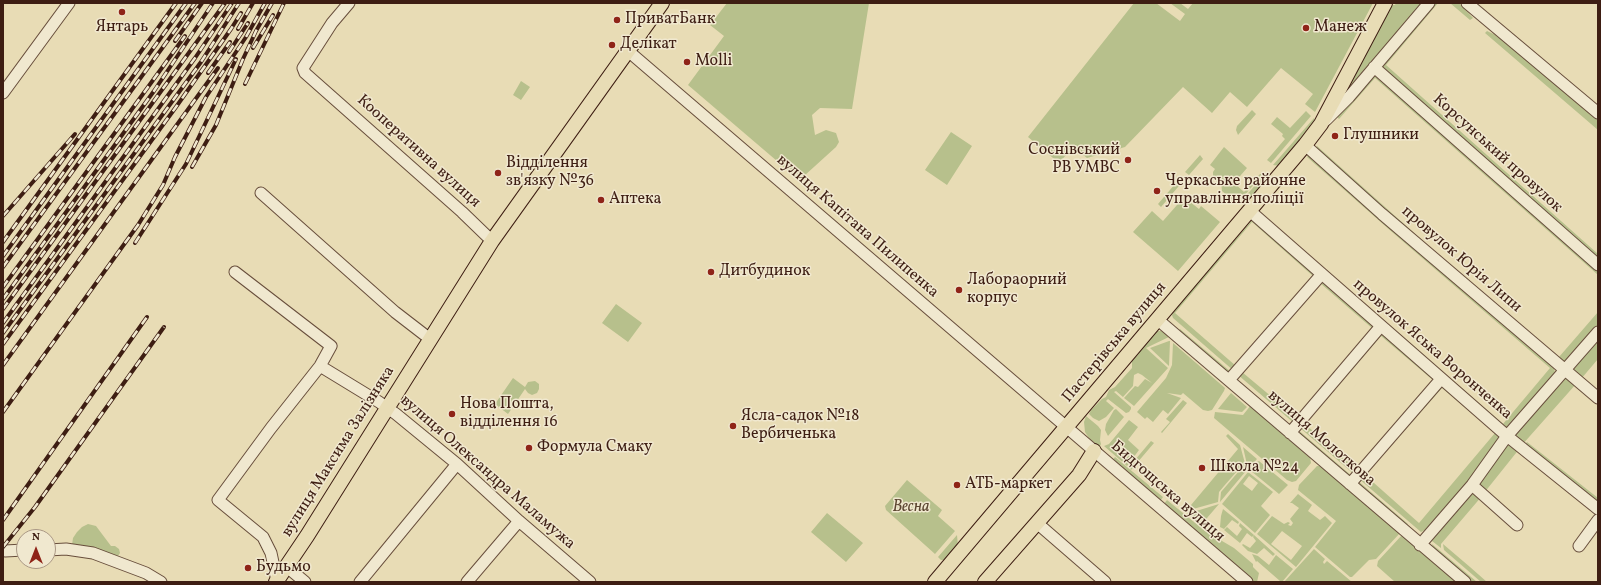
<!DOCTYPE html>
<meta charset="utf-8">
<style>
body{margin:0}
#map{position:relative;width:1601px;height:585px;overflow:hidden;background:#e8dcb5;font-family:Vollkorn,serif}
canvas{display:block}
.frame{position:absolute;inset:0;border:4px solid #3e1e13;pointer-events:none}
.north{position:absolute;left:16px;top:529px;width:40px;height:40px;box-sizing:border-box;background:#f0e8cf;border:1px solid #a99784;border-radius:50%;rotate:0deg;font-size:11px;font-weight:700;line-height:16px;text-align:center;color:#3e1e13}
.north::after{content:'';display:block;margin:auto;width:14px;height:18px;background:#8f2418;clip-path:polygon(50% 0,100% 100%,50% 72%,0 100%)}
</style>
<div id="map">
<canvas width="1601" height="585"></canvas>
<div class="frame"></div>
<div class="north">N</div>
</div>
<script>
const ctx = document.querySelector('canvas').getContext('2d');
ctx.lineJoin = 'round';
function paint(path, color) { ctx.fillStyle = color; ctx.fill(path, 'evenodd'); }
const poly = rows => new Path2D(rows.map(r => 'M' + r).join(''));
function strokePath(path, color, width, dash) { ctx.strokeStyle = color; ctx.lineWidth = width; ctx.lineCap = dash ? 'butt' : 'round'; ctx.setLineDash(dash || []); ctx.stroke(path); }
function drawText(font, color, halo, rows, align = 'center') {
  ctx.font = font + ' Vollkorn,serif'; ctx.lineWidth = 3; ctx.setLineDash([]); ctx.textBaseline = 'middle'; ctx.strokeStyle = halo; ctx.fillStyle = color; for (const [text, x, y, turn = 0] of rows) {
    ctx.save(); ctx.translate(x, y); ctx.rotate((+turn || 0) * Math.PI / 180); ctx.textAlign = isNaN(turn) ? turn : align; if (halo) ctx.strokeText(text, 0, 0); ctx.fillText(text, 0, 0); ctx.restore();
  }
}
paint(poly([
 [727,3,869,3,852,109,820,108,812,115,815,135,826,130,836,133,839,142,836,147,804,176,791,173,688,85,724,36,710,25],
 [1134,3,1156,3,1180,21,1185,14,1170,3,1180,3,1188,9,1193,3,1373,3,1315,112,1305,104,1313,94,1281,68,1247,107,1230,92,1212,113,1183,87,1125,147,1087,158,1073,147,1059,163,1028,137],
 [1396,3,1424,3,1347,94,1345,93,1391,5,1395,5],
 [1434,3,1438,3,1386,65,1598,254,1598,262,1384,72,1381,65],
 [1450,3,1459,3,1473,18,1470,20],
 [1487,31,1500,37,1598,120,1598,130,1485,33],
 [1374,73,1598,269,1598,275,1375,78,1339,119,1337,117],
 [521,81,530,87,521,100,513,95],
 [1252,110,1256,114,1238,135,1236,130,1237,126],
 [1306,111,1311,116,1271,163,1267,160,1285,139,1282,136,1283,134,1271,124,1277,117,1290,128],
 [1314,118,1315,124,1280,166,1273,165],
 [951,132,972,146,947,185,925,170],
 [1317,146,1433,250,1559,357,1598,312,1598,327,1566,362,1558,360,1315,149],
 [1224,147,1247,168,1234,183,1244,192,1260,174,1263,174,1237,204,1222,191,1221,182,1217,182,1213,178,1213,172,1215,169,1210,165],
 [1310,153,1553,363,1555,373,1506,430,1257,215,1260,212,1503,424,1550,368,1392,232,1307,157],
 [1200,155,1203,159,1189,175,1185,172],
 [1266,173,1269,176,1269,180,1257,194,1245,201,1243,199],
 [1181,177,1184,180,1161,207,1158,204],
 [1184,197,1199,209,1201,206,1220,222,1178,271,1133,232,1152,211,1163,221],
 [1254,218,1313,272,1315,277,1234,371,1173,318,1172,315,1173,312],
 [1252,222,1314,277,1236,366,1175,313],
 [1321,279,1377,326,1295,424,1237,374],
 [1320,283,1373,329,1297,418,1242,372],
 [616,304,642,323,628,342,602,323],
 [1180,329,1231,372,1228,373,1178,331],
 [1155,331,1161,331,1171,336,1146,348,1168,368,1134,406,1124,398,1135,386,1138,387,1145,379,1152,383,1142,375,1138,373,1134,375,1133,386,1123,397,1116,391,1114,392,1131,407,1131,409,1129,412,1126,413,1108,399,1106,401,1114,408,1106,417,1099,421,1093,418,1089,414,1091,410,1102,399,1106,397,1109,390,1115,387,1132,368,1132,360],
 [1383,333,1433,374,1437,380,1355,475,1299,427,1379,334],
 [1381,336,1434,381,1357,470,1305,424],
 [1598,336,1598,359,1581,379,1571,367],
 [1169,341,1170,341,1169,366,1150,348],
 [1173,343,1225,388,1224,391,1212,410,1208,411,1203,410,1183,393,1181,395,1167,393,1181,398,1168,414,1163,410,1153,422,1147,417,1145,419,1137,412,1166,378,1172,365],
 [1565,377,1576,384,1522,445,1514,438,1514,433],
 [513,378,525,387,528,382,535,381,539,384,539,389,537,393,532,395,528,393,525,389,508,414,495,404],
 [1442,384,1499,436,1499,440,1472,480,1429,528,1421,532,1358,478],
 [1442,388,1495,433,1419,523,1365,475],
 [1231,393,1247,407,1242,412,1218,409],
 [1183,400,1187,403,1162,433,1161,432,1170,422,1166,419],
 [1251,405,1310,457,1311,463,1296,481,1292,482,1287,480,1214,418,1215,412,1243,415],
 [1116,409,1124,417,1108,436,1105,430,1106,424,1114,410],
 [1086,416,1098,426,1101,430,1100,440,1101,444,1100,446,1098,447,1091,441,1085,432,1084,422],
 [1129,420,1138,427,1128,440,1139,450,1127,466,1104,446,1109,444],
 [1297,429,1353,477,1350,478,1298,434],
 [1228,434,1240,445,1246,467,1238,470,1224,486,1219,492,1218,502,1186,511,1238,449,1226,436],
 [1151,441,1154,443,1131,470,1129,467],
 [1506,442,1520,448,1484,493,1477,485],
 [1527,442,1598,498,1598,504,1524,446],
 [1243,447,1257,459,1248,469],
 [1115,457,1163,497,1161,500,1151,495,1112,461],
 [1259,461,1288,485,1279,494,1251,471,1251,469,1257,462],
 [1317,466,1321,466,1400,533,1376,559,1369,560,1352,577,1350,577,1315,547,1336,521,1298,490,1299,485],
 [1239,471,1246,471,1220,502,1221,492],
 [1248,472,1273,492,1261,506,1270,515,1255,533,1222,504],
 [1249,476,1258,483,1252,491,1243,484],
 [907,480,942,510,938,516,955,531,935,554,886,510,885,506],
 [1357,480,1408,524,1405,527,1358,487],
 [1472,491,1482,496,1441,544,1441,548,1432,541,1433,537],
 [1298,494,1312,505,1308,511,1320,520,1325,516,1332,523,1296,567,1257,534,1272,516,1284,524,1288,522,1290,523,1288,525,1291,526,1293,523,1290,519,1299,508,1292,503,1290,503],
 [1282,531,1302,546,1291,560,1271,544],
 [1167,500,1205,531,1234,548,1253,564,1253,567,1259,573,1257,582,1254,582,1163,505],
 [1219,504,1201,525,1187,513,1193,512],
 [1223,509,1239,522,1238,524,1232,520,1224,529,1220,527,1221,516],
 [827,513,863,543,846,562,811,532],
 [1240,523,1254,535,1252,537,1247,533,1240,543,1224,530,1227,527,1237,536,1242,529,1239,526],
 [88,524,96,526,111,546,115,546,119,549,120,553,118,556,98,549,72,545,73,538,77,532,82,527],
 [957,535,958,546,946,560,941,560,938,557],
 [1254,535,1275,554,1273,556,1264,548,1257,554,1248,551,1242,545,1243,544,1250,548,1256,541,1253,537],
 [1402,535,1458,582,1395,582,1377,566,1378,561],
 [1432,544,1477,582,1471,582,1434,551],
 [1443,544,1470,567,1487,582,1481,582,1444,550],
 [1314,549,1325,559,1323,562,1324,564,1327,561,1352,582,1284,582],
 [1252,554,1258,556,1269,565,1276,555,1293,569,1282,582,1280,581,1257,561,1256,562]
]), '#b7c08c');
const minor = poly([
 [349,3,332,23,303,68,305,73,462,212,492,241],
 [1467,3,1598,113],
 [627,50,1247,582],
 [1374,67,1598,265],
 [3,93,69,3],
 [1326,120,1349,97,1429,3],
 [1305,145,1382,214,1598,398],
 [261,193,395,312,430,339],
 [1250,211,1507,436,1598,509],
 [235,272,331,346,320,366,271,428,218,500,263,537,271,553,277,581],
 [1157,319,1465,582],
 [320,366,379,402,396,414,457,464,519,521,590,582],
 [1229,380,1321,275],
 [1290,433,1381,326],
 [1350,484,1441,379],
 [1472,485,1517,525],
 [1037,523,1105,582],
 [1420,545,1472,485,1507,436,1598,332],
 [1579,546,1598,520],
 [48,550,66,549,93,553,146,573,161,582],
 [5,551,24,550],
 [287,567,305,582],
 [360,582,457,464],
 [467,582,519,521]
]);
const major = poly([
 [276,582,307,536,492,241,662,3],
 [935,582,1305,145,1321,124,1385,3],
 [985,582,1079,475,1094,451]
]);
strokePath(minor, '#684e3c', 13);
strokePath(major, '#3e1e13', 16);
strokePath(minor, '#f0e8cf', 11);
strokePath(major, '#e8dcb5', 14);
const rail = poly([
 [238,29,253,3],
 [175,41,202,3],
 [253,48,273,15],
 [229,52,248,23],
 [208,73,230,42],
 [245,84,284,3],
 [192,167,216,125,243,59,256,31,272,3],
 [3,216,75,134],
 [3,242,176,3],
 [135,243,186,164,236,59],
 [3,256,186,3],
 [3,267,195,3],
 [3,287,185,36],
 [3,299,154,91,213,3],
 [3,309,225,3],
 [3,323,195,58,232,3],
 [3,333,201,62,239,3],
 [3,344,176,107,231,29,241,13],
 [3,365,218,68],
 [3,412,138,225,163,185,175,157,206,97,246,37,265,3],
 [3,520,147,317],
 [3,547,35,507,164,327]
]);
strokePath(rail, '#3e1e13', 4);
strokePath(rail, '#f0e8cf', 2.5, [8]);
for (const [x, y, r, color] of [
 [122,12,4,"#8f2418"],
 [617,20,4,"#8f2418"],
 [1306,28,4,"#8f2418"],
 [612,45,4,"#8f2418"],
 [687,62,4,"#8f2418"],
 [1335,136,4,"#8f2418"],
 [1128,160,4,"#8f2418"],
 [498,173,4,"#8f2418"],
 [1157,191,4,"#8f2418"],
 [601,200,4,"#8f2418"],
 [711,272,4,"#8f2418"],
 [959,290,4,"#8f2418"],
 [452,414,4,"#8f2418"],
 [733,426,4,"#8f2418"],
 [529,448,4,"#8f2418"],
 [1202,468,4,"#8f2418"],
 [957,485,4,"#8f2418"],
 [248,568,4,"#8f2418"]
]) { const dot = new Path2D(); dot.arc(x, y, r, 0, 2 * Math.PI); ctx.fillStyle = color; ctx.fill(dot); strokePath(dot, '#f0e8cf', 1.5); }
drawText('16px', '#3e1e13', '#f0e8cf', [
 ["ПриватБанк",625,20],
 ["Янтарь",122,28,"center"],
 ["Манеж",1314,28],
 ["Делікат",620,45],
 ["Molli",695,62],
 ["Глушники",1343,136],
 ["Соснівський",1120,151,"right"],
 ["РВ УМВС",1120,169,"right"],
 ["Відділення",506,164],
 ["зв'язку №36",506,182],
 ["Черкаське районне",1165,182],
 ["управління поліції",1165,200],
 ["Аптека",609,200],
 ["Дитбудинок",719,272],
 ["Лабораорний",967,281],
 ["корпус",967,299],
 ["Нова Пошта,",460,405],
 ["відділення 16",460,423],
 ["Ясла-садок №18",741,417],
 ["Вербиченька",741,435],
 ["Формула Смаку",537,448],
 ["Школа №24",1210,468],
 ["АТБ-маркет",965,485],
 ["Будьмо",256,568]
], 'left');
drawText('16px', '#3e1e13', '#f0e8cf', [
 ["Кооперативна вулиця",418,152,42],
 ["Корсунський провулок",1497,154,42],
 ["вулиця Капітана Пилипенка",857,227,41],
 ["провулок Юрія Липи",1461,260,41],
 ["Пастерівська вулиця",1115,343,-50],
 ["провулок Яська Воронченка",1432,350,41],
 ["вулиця Молоткова",1321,439,41],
 ["вулиця Максима Залізняка",339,452,-58],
 ["вулиця Олександра Маламужа",487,473,41],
 ["Бидгощська вулиця",1167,492,41]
]);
drawText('italic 16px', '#5c4631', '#f0e8cf', [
 ["Весна",911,508]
]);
</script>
